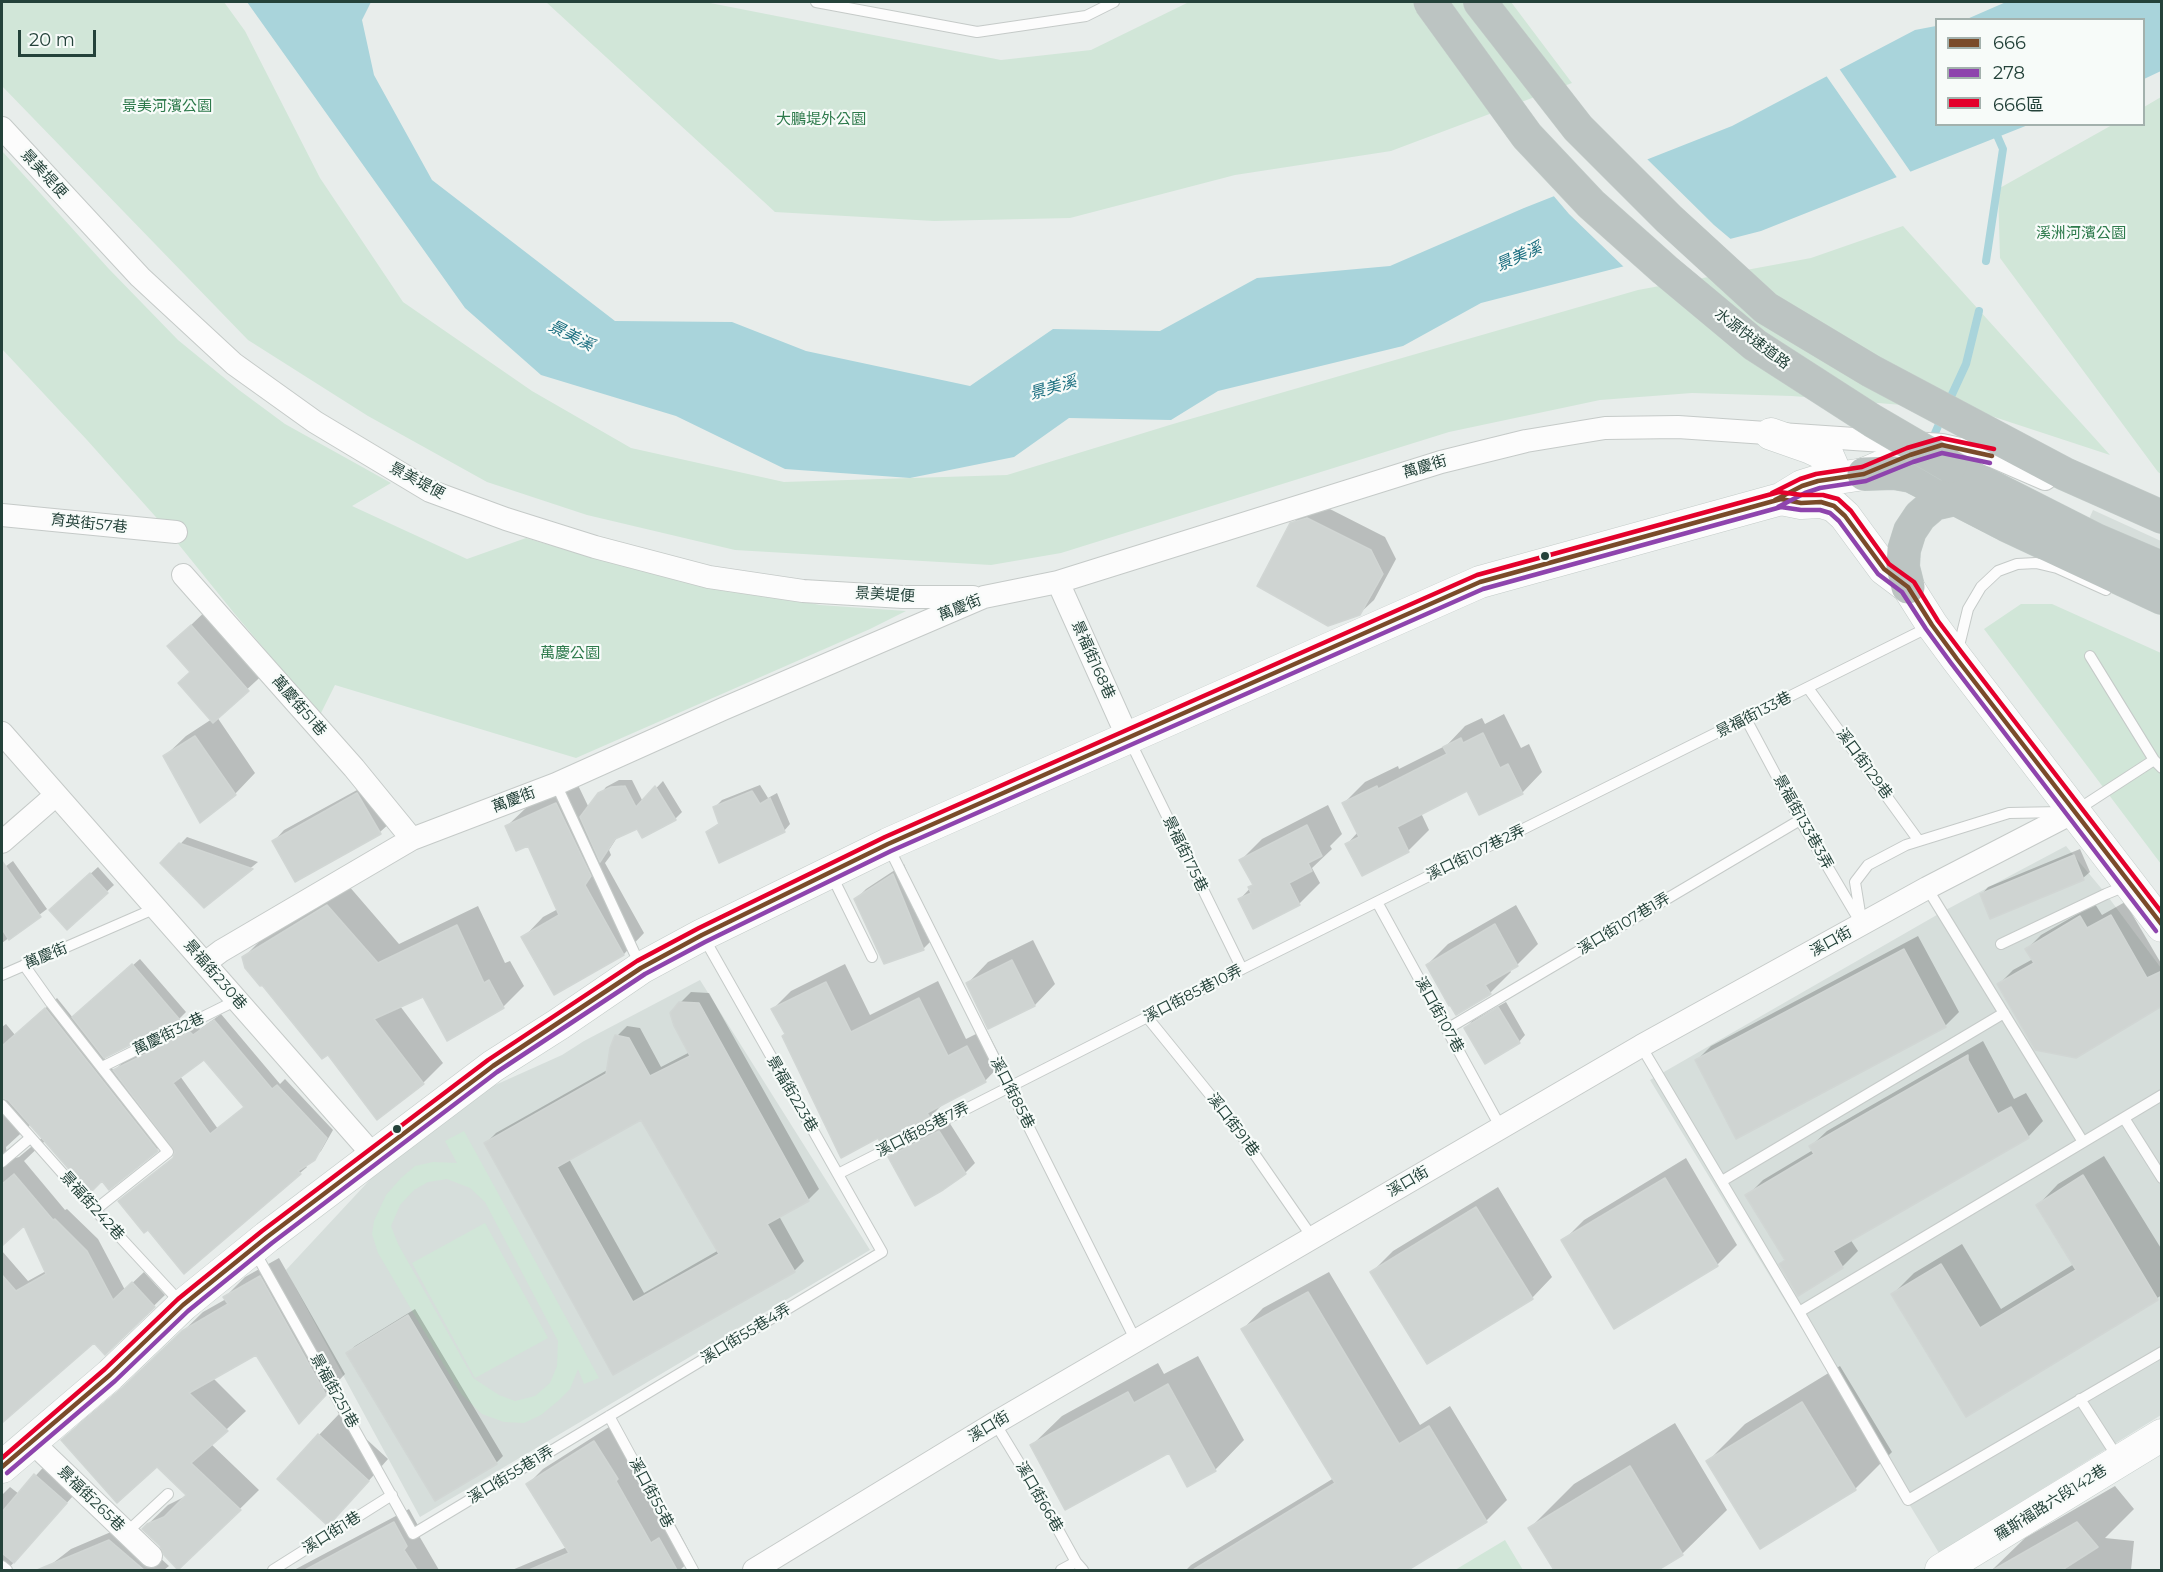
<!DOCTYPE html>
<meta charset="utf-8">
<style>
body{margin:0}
#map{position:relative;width:2163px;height:1572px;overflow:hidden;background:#e8edeb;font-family:Montserrat,"Noto Sans TC",sans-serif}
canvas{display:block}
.frame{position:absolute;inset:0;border:3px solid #24423a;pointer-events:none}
.legend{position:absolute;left:1935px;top:18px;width:210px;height:108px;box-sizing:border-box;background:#f7fbf9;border:2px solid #a3b1ad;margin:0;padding:8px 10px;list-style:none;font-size:18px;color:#24423a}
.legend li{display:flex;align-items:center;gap:12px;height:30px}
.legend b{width:30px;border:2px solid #a3b1ad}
.scale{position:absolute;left:18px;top:30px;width:78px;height:27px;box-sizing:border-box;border:3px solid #24423a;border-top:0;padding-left:8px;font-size:18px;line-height:21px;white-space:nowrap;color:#24423a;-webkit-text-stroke:4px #f7fbf9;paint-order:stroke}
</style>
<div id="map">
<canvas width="2163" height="1572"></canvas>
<div class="frame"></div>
<ul class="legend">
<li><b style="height:8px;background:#7a4b2a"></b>666</li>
<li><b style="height:8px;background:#8e44ad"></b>278</li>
<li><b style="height:8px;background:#e4002b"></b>666區</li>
</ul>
<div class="scale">20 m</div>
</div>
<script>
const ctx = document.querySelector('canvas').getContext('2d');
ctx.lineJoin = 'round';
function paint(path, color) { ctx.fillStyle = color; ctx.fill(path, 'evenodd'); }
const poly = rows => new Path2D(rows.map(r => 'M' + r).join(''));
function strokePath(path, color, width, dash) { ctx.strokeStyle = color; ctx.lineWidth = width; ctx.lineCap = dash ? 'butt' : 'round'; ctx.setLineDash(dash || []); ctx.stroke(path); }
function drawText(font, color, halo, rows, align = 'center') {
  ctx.font = font + ' Montserrat,"Noto Sans TC",sans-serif'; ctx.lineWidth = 4.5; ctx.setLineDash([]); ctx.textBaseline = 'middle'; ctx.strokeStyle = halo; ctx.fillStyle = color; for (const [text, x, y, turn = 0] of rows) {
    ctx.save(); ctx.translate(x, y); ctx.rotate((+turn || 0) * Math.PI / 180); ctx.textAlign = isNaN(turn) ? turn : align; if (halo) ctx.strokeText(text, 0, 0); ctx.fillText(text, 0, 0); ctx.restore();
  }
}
paint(poly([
 [2093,510,2161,541,2161,589,2075,551],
 [2066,846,2106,894,2161,968,2161,1415,1939,1553,1650,1080,1942,912],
 [700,980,870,1250,420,1517,286,1270,392,1156,473,1095,562,1055,584,1041]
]), '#d6dedb');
paint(poly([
 [2,2,224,2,245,31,320,178,403,302,532,391,631,448,784,482,1007,475,1173,424,1638,290,1811,258,1903,226,2110,455,1976,411,1792,396,1692,393,1600,400,1449,432,1061,553,991,565,735,550,587,515,487,482,368,416,248,340,2,86],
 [546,2,705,2,1001,60,1091,50,1189,2,1511,2,1572,83,1391,151,1235,175,1070,218,934,221,775,212],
 [2161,97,2161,474,2158,472,2000,258,1998,189,2112,125,2144,124,2144,107],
 [2,151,109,269,178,340,239,390,285,424,391,483,352,506,467,559,526,538,597,559,820,605,906,611,870,629,576,758,335,685,320,715,234,613,163,525,87,440,2,349],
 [2021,604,2052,604,2161,653,2161,864,1984,629],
 [464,1131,599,1378,584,1384,578,1369,570,1389,558,1401,541,1415,524,1423,504,1422,482,1414,461,1394,378,1253,372,1234,374,1221,386,1195,401,1178,415,1166,433,1162,457,1163,445,1141],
 [447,1179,470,1188,485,1202,558,1341,557,1366,550,1383,535,1396,515,1401,499,1395,473,1378,398,1244,391,1226,400,1205,414,1190,428,1182],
 [485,1223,548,1338,475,1378,412,1263],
 [1505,1540,1523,1570,1455,1570]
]), '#d1e6d8');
paint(poly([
 [247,2,371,2,362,20,374,75,432,180,615,321,732,322,806,351,970,386,1053,329,1160,331,1257,278,1390,266,1524,208,1732,126,1915,30,1936,26,1936,124,2028,125,1761,231,1481,303,1403,346,1218,391,1171,420,1069,418,1014,457,910,478,785,469,676,416,541,375,465,308],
 [2006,2,2161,2,2161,71,2144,79,2144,20,1967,19]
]), '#a9d4db');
paint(poly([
 [1838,67,1912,174,1898,179,1825,74],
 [1645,157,1714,225,1733,241,1626,269,1569,214,1552,194]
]), '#e8edeb');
paint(poly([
 [1322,505,1385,537,1396,559,1374,600,1359,614,1292,524,1306,510],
 [212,605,269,669,217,717,255,773,235,794,165,756,186,736,212,719,191,671,169,646],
 [1504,714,1521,748,1529,744,1542,772,1522,793,1468,789,1421,813,1429,830,1408,851,1347,844,1358,832,1344,803,1365,782,1398,766,1399,769,1447,745,1465,726,1482,718,1485,724],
 [619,780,632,780,643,802,663,781,682,812,675,819,637,827,618,836,609,850,611,855,605,863,644,933,624,954,554,993,523,938,543,917,558,909,529,844,507,826,528,806,577,783,589,808,606,787],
 [368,784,391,822,380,832,295,880,274,841,284,830],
 [760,785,768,798,777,793,790,824,784,831,708,832,720,822,715,807,722,800],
 [1328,805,1342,834,1330,846,1332,849,1312,868,1320,883,1299,904,1240,899,1254,884,1241,860,1262,839],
 [187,837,258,862,204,906,162,863],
 [2080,849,2090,872,2083,878,1982,894,1988,887],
 [13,861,47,909,2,943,2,869],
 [904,864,934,938,924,948,885,962,856,899,866,889],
 [98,867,114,885,67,928,58,903],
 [348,885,399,944,478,906,505,963,510,961,524,986,503,1007,423,995,400,1006,443,1063,423,1083,328,1053,244,957,265,936],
 [2125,902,2162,965,2162,1004,1999,984,2013,970,2033,959,2027,949,2041,935,2095,904,2102,915],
 [1516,905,1538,944,1518,964,1509,969,1511,972,1490,993,1427,965,1448,944],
 [1918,936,1959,1012,1945,1026,1697,1060,1711,1046],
 [1033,940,1055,984,1035,1005,989,1027,968,983,988,962],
 [140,959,186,1012,179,1019,103,1056,114,1071,122,1063,198,1026,200,1029,221,1014,280,1084,285,1079,333,1130,321,1151,305,1165,307,1167,300,1173,127,1195,175,1157,177,1150,168,1138,156,1150,102,1179,45,1141,24,1161,65,1210,67,1209,98,1239,125,1290,144,1272,165,1295,105,1353,94,1341,2,1421,2,1251,28,1281,46,1271,25,1224,2,1244,2,1027,6,1024,15,1035,57,998,73,1018],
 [204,1058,245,1106,218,1129,180,1076],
 [31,1124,43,1137,19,1157,12,1159,7,1155,6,1147],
 [845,964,870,1015,938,981,966,1039,986,1029,1003,1062,985,1081,946,1101,930,1117,787,1033,773,1009,791,991],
 [691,992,709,993,819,1189,809,1199,779,1216,804,1261,794,1271,614,1373,486,1143,496,1133,609,1069,617,1036,627,1026,640,1028,661,1067,690,1052,680,1003],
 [642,1118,719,1250,644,1293,569,1159],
 [1506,1002,1525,1035,1519,1042,1466,1028,1472,1021],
 [1983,1041,2014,1099,2026,1093,2043,1121,2028,1137,1850,1239,1858,1251,1842,1267,1781,1264,1786,1259,1747,1196,1763,1180,1813,1150,1811,1146,1827,1131],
 [949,1122,975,1163,965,1173,890,1157,900,1147],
 [2104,1156,2162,1250,2162,1295,1966,1415,1893,1294,1914,1273,1962,1244,2001,1309,2074,1264,2038,1205,2058,1184],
 [1686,1158,1737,1245,1717,1265,1563,1241,1584,1220],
 [1498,1187,1552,1277,1532,1298,1372,1272,1393,1251],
 [279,1258,345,1374,300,1422,256,1353,213,1378,246,1411,211,1444,259,1490,183,1565,144,1528,168,1505,188,1495,157,1464,63,1440,82,1421,144,1369,203,1312,226,1299,225,1297,245,1277],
 [1329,1272,1420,1425,1450,1406,1507,1500,1486,1521,1406,1570,1186,1570,1191,1565,1334,1478,1243,1329,1263,1308],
 [415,1309,503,1456,496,1463,348,1353,355,1346],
 [1198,1356,1244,1440,1215,1470,1170,1451,1032,1445,1062,1416,1158,1363,1164,1374],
 [1840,1366,1892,1452,1855,1489,1708,1461,1745,1424],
 [339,1414,388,1459,349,1503,319,1435],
 [1675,1423,1727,1510,1682,1554,1655,1570,1556,1570,1530,1528,1574,1484],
 [609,1427,666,1529,675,1524,693,1558,680,1570,512,1570,567,1547,528,1484,543,1469],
 [50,1460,81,1487,7,1570,2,1570,2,1495,10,1487,19,1494],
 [2115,1486,2134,1509,2105,1538,2134,1541,2131,1570,1992,1570,2025,1538],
 [409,1509,421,1531,418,1534,439,1570,294,1570],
 [125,1526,169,1566,164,1570,44,1570,71,1549]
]), '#0003');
strokePath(poly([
 [1986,261,2003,149,1992,124],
 [1948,403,1966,364,1979,311],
 [1932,440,1942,417]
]), '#a9d4db', 8);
const building = poly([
 [1307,518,1371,550,1383,574,1360,615,1328,626,1257,586,1290,523,1307,518],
 [191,625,249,691,213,723,178,683,190,672,167,646,191,625],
 [1483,733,1500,768,1508,764,1523,794,1479,815,1467,791,1397,827,1409,852,1362,876,1345,844,1359,837,1342,803,1377,786,1378,789,1447,754,1443,747,1461,738,1463,743,1483,733],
 [195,736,236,795,200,823,163,756,195,736],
 [625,786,636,807,655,786,676,820,642,838,637,829,615,839,600,862,580,817,598,793,611,787,625,786],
 [752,791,760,804,770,798,785,832,719,863,706,832,719,824,713,807,752,791],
 [357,793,381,834,295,882,272,841,357,793],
 [556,803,591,876,585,885,624,955,554,995,521,937,559,915,528,846,516,851,505,826,556,803],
 [1307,825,1322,856,1308,863,1312,871,1289,883,1300,905,1253,929,1238,899,1251,893,1248,887,1253,885,1239,860,1307,825],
 [179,843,253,869,204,908,160,863,179,843],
 [2074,855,2084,880,1990,919,1980,894,2074,855],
 [2,861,41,917,9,940,2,929,2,861],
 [90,873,108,893,67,930,49,910,90,873],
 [893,874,924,950,884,964,854,899,893,874],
 [327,905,378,963,457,925,484,983,489,980,504,1008,447,1041,423,997,374,1019,424,1084,377,1120,328,1055,322,1059,262,985,260,986,245,968,242,957,327,905],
 [2111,915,2147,978,2162,971,2162,1006,2076,1058,2035,1050,1997,984,2034,963,2025,949,2080,916,2087,928,2111,915],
 [1495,924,1518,966,1485,985,1491,994,1456,1015,1450,1005,1449,1006,1426,965,1495,924],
 [1904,949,1946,1027,1736,1139,1695,1060,1904,949],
 [1012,960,1035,1006,988,1029,966,983,1012,960],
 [132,964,180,1020,104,1058,72,1017,132,964],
 [826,982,851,1032,919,998,948,1056,967,1046,986,1082,927,1113,931,1119,881,1144,878,1138,841,1158,782,1036,785,1034,771,1009,826,982],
 [679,1002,699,1003,809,1201,767,1224,795,1272,613,1375,484,1143,606,1074,610,1048,615,1035,629,1038,650,1076,690,1056,674,1026,670,1013,679,1002],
 [641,1120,719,1254,633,1302,557,1167,641,1120],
 [1498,1007,1520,1043,1485,1064,1464,1028,1498,1007],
 [45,1008,158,1151,109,1190,102,1181,90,1193,8,1100,2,1098,2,1046,45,1008],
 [214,1020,272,1089,277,1085,327,1138,315,1160,298,1171,301,1174,184,1274,148,1230,144,1233,118,1201,173,1158,175,1152,113,1070,190,1032,193,1035,214,1020],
 [204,1060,244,1107,210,1134,173,1083,204,1060],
 [1968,1055,1968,1060,1998,1114,2011,1107,2029,1138,1833,1251,1843,1268,1798,1296,1779,1264,1785,1260,1745,1195,1814,1154,1809,1146,1968,1055],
 [939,1131,966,1174,943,1190,915,1206,888,1157,939,1131],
 [14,1174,53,1220,55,1219,87,1251,113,1300,132,1282,155,1307,105,1355,94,1343,2,1423,2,1275,16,1291,46,1274,24,1226,2,1246,2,1184,14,1174],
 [2083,1175,2158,1300,1966,1417,1891,1294,1941,1264,1980,1328,2076,1270,2036,1205,2083,1175],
 [1665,1178,1718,1266,1614,1329,1561,1240,1665,1178],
 [1476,1207,1533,1299,1427,1364,1370,1272,1476,1207],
 [260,1276,326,1395,299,1424,256,1355,189,1393,228,1431,191,1463,241,1510,178,1570,164,1555,160,1546,142,1529,147,1524,164,1517,186,1495,157,1467,117,1503,61,1440,122,1388,182,1331,228,1304,223,1297,260,1276],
 [1308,1292,1399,1444,1429,1426,1487,1522,1408,1570,1193,1570,1335,1483,1241,1329,1308,1292],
 [408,1315,497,1464,435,1501,346,1353,408,1315],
 [1168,1384,1216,1471,1187,1487,1169,1453,1065,1510,1030,1445,1128,1392,1134,1403,1168,1384],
 [1802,1402,1856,1490,1760,1549,1706,1461,1802,1402],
 [318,1434,369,1481,328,1526,277,1479,318,1434],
 [594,1441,618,1479,616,1481,651,1543,659,1538,677,1570,529,1570,569,1553,526,1484,594,1441],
 [1630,1466,1683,1555,1658,1570,1554,1570,1528,1528,1630,1466],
 [34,1474,67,1503,14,1563,2,1553,2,1512,34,1474],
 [394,1522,407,1546,404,1550,417,1570,305,1570,394,1522],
 [2077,1522,2098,1547,2062,1570,1993,1570,2077,1522],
 [109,1540,144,1570,37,1570,109,1540]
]);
paint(building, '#cfd4d2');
strokePath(building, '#d1d6d4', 1.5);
const lane = poly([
 [816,2,977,32,1086,16,1114,2],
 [1958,650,1968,609,1981,587,1998,571,2017,564,2036,563,2057,568,2106,590],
 [2090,656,2154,760],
 [1808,688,1919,841],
 [1746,719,1800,820,1859,920],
 [1130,741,1242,969],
 [556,784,640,965],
 [2077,810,2154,760,2162,768],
 [889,848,1136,1341],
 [831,874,872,957],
 [1927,888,2083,1142],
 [1377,902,1501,1128],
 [1862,925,1855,882,1868,865,1906,845,2009,813,2062,812],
 [2001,944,2106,894,2128,885],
 [24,965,51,1003,168,1152,95,1210],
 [2,975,156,908],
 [1147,1017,1233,1123,1312,1237],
 [1447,1029,1800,820],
 [1641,1046,1799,1312],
 [102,1067,237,1000],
 [2162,1095,1799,1312,1908,1500,2162,1352],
 [2,1105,95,1210,181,1303],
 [2124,1118,2162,1178],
 [2,1162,30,1138],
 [838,1174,1242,969,1929,627],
 [1722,1181,2004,1013],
 [255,1252,413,1534,882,1252,704,938],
 [2080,1399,2118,1458],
 [609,1416,693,1570],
 [995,1423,1040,1497,1076,1562,1083,1570],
 [126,1533,168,1494],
 [2,1566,7,1570],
 [273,1570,392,1495],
 [1061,1570,1076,1562]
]);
const street = poly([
 [2,128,140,277,234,364,315,422,430,491,506,519,595,547,709,577,803,591,903,597,973,597],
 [2,515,176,532],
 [183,575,354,768,412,839],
 [1058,582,1128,738],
 [2,733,374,1156],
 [2,842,56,795],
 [205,963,221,951,412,839,556,784,723,709,984,597,1058,582,1441,462,1526,441,1605,428,1678,427,1942,445,1992,456,2045,479],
 [31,1441,151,1556],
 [754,1570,995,1423,1641,1046,1927,888,2074,812]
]);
const secondary = poly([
 [1771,434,1811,448,1828,456,1832,465,1828,474,1818,481],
 [1784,497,1802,486,1818,481,1864,474,1887,464],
 [2,1467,110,1375,183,1305,267,1237,493,1066,559,1024,641,968,702,935,888,844,1480,582,1781,499,1801,503,1821,502,1834,506,1845,516,1884,569,1908,587,1932,625,1957,659,2162,926],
 [1941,1570,2162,1435]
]);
const highway = poly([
 [1480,2,1578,128,1669,219,1766,308,1871,371,2065,474,2162,517],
 [1950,466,2096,540,2162,568],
 [1864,474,1894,473,1911,476,2006,525,2162,598],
 [1908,587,1903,567,1904,550,1910,531,1920,516,1934,504,1956,499]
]);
strokePath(lane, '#c5cac8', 12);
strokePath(street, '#c5cac8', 24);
strokePath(secondary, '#c3cbc8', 33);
strokePath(highway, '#c3ccc9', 34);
strokePath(lane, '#fcfcfc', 10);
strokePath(street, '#fcfcfc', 22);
strokePath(secondary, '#fcfcfc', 32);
strokePath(highway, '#bcc4c2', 33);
const highwayBridge = poly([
 [1430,2,1527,136,1591,204,1665,270,1755,345,1873,421,1950,466]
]);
strokePath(highwayBridge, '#c3ccc9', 34, []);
strokePath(highwayBridge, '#bcc4c2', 33);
strokePath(poly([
 [1775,500,1802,486,1818,481,1864,474,1910,455,1942,445,1992,456],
 [2,1467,110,1375,183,1305,267,1237,493,1066,641,968,702,935,888,844,1480,582,1781,499,1801,503,1821,502,1834,506,1845,516,1884,569,1908,587,1932,625,1957,659,2162,925]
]), '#7a4b2a', 4.5);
strokePath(poly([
 [1778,507,1805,493,1820,488,1866,481,1913,462,1942,453,1990,463],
 [7,1473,115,1381,188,1311,272,1243,497,1072,645,974,705,942,891,851,1483,589,1781,507,1801,510,1820,510,1830,513,1839,521,1878,574,1902,592,1926,629,1951,663,2156,931]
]), '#8e44ad', 4.5);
strokePath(poly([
 [1772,493,1800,479,1816,474,1862,467,1907,448,1941,438,1994,449],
 [2,1458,105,1369,178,1299,262,1231,488,1060,637,961,699,928,885,837,1477,575,1779,492,1802,495,1823,495,1838,499,1851,511,1889,564,1914,582,1938,621,1963,654,2162,913]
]), '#e4002b', 4.5);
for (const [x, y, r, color] of [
 [1545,556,5,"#24423a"],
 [397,1129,5,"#24423a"]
]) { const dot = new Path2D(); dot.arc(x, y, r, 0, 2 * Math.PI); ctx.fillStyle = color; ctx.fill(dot); strokePath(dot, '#f7fbf9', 2); }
drawText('15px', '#2d7a4b', '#f7fbf9', [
 ["景美河濱公園",167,107],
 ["大鵬堤外公園",821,120],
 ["溪洲河濱公園",2081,234],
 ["萬慶公園",570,654]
]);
drawText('15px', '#24423a', '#f7fbf9', [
 ["景美堤便",44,174,47],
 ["水源快速道路",1752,339,37],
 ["萬慶街",1425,467,-17],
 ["景美堤便",417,481,28],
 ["育英街57巷",89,524,6],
 ["景美堤便",885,595,3],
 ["萬慶街",960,608,-22],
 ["景福街168巷",1093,660,66],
 ["萬慶街51巷",299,706,49],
 ["景福街133巷",1754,715,-27],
 ["溪口街129巷",1864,764,54],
 ["萬慶街",514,800,-21],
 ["景福街133巷3弄",1803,822,61],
 ["溪口街107巷2弄",1476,853,-26],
 ["景福街175巷",1185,854,64],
 ["溪口街107巷1弄",1624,924,-31],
 ["溪口街",1831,942,-29],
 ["萬慶街",46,956,-23],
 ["景福街230巷",215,975,49],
 ["溪口街85巷10弄",1193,994,-27],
 ["溪口街107巷",1439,1015,61],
 ["萬慶街32巷",169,1034,-26],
 ["溪口街85巷",1012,1093,63],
 ["景福街223巷",792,1094,60],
 ["溪口街91巷",1233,1125,53],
 ["溪口街85巷7弄",923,1130,-27],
 ["溪口街",1408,1182,-30],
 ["景福街242巷",92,1206,48],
 ["溪口街55巷4弄",746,1334,-31],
 ["景福街251巷",334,1391,61],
 ["溪口街",989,1427,-31],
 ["溪口街55巷1弄",511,1475,-31],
 ["溪口街55巷",651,1493,62],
 ["溪口街66巷",1039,1497,60],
 ["景福街265巷",91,1499,44],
 ["羅斯福路六段142巷",2051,1503,-32],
 ["溪口街1巷",332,1533,-32]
]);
drawText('italic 16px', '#1c6f80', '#f7fbf9', [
 ["景美溪",1519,257,-24],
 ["景美溪",571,336,27],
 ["景美溪",1053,388,-16]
]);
</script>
